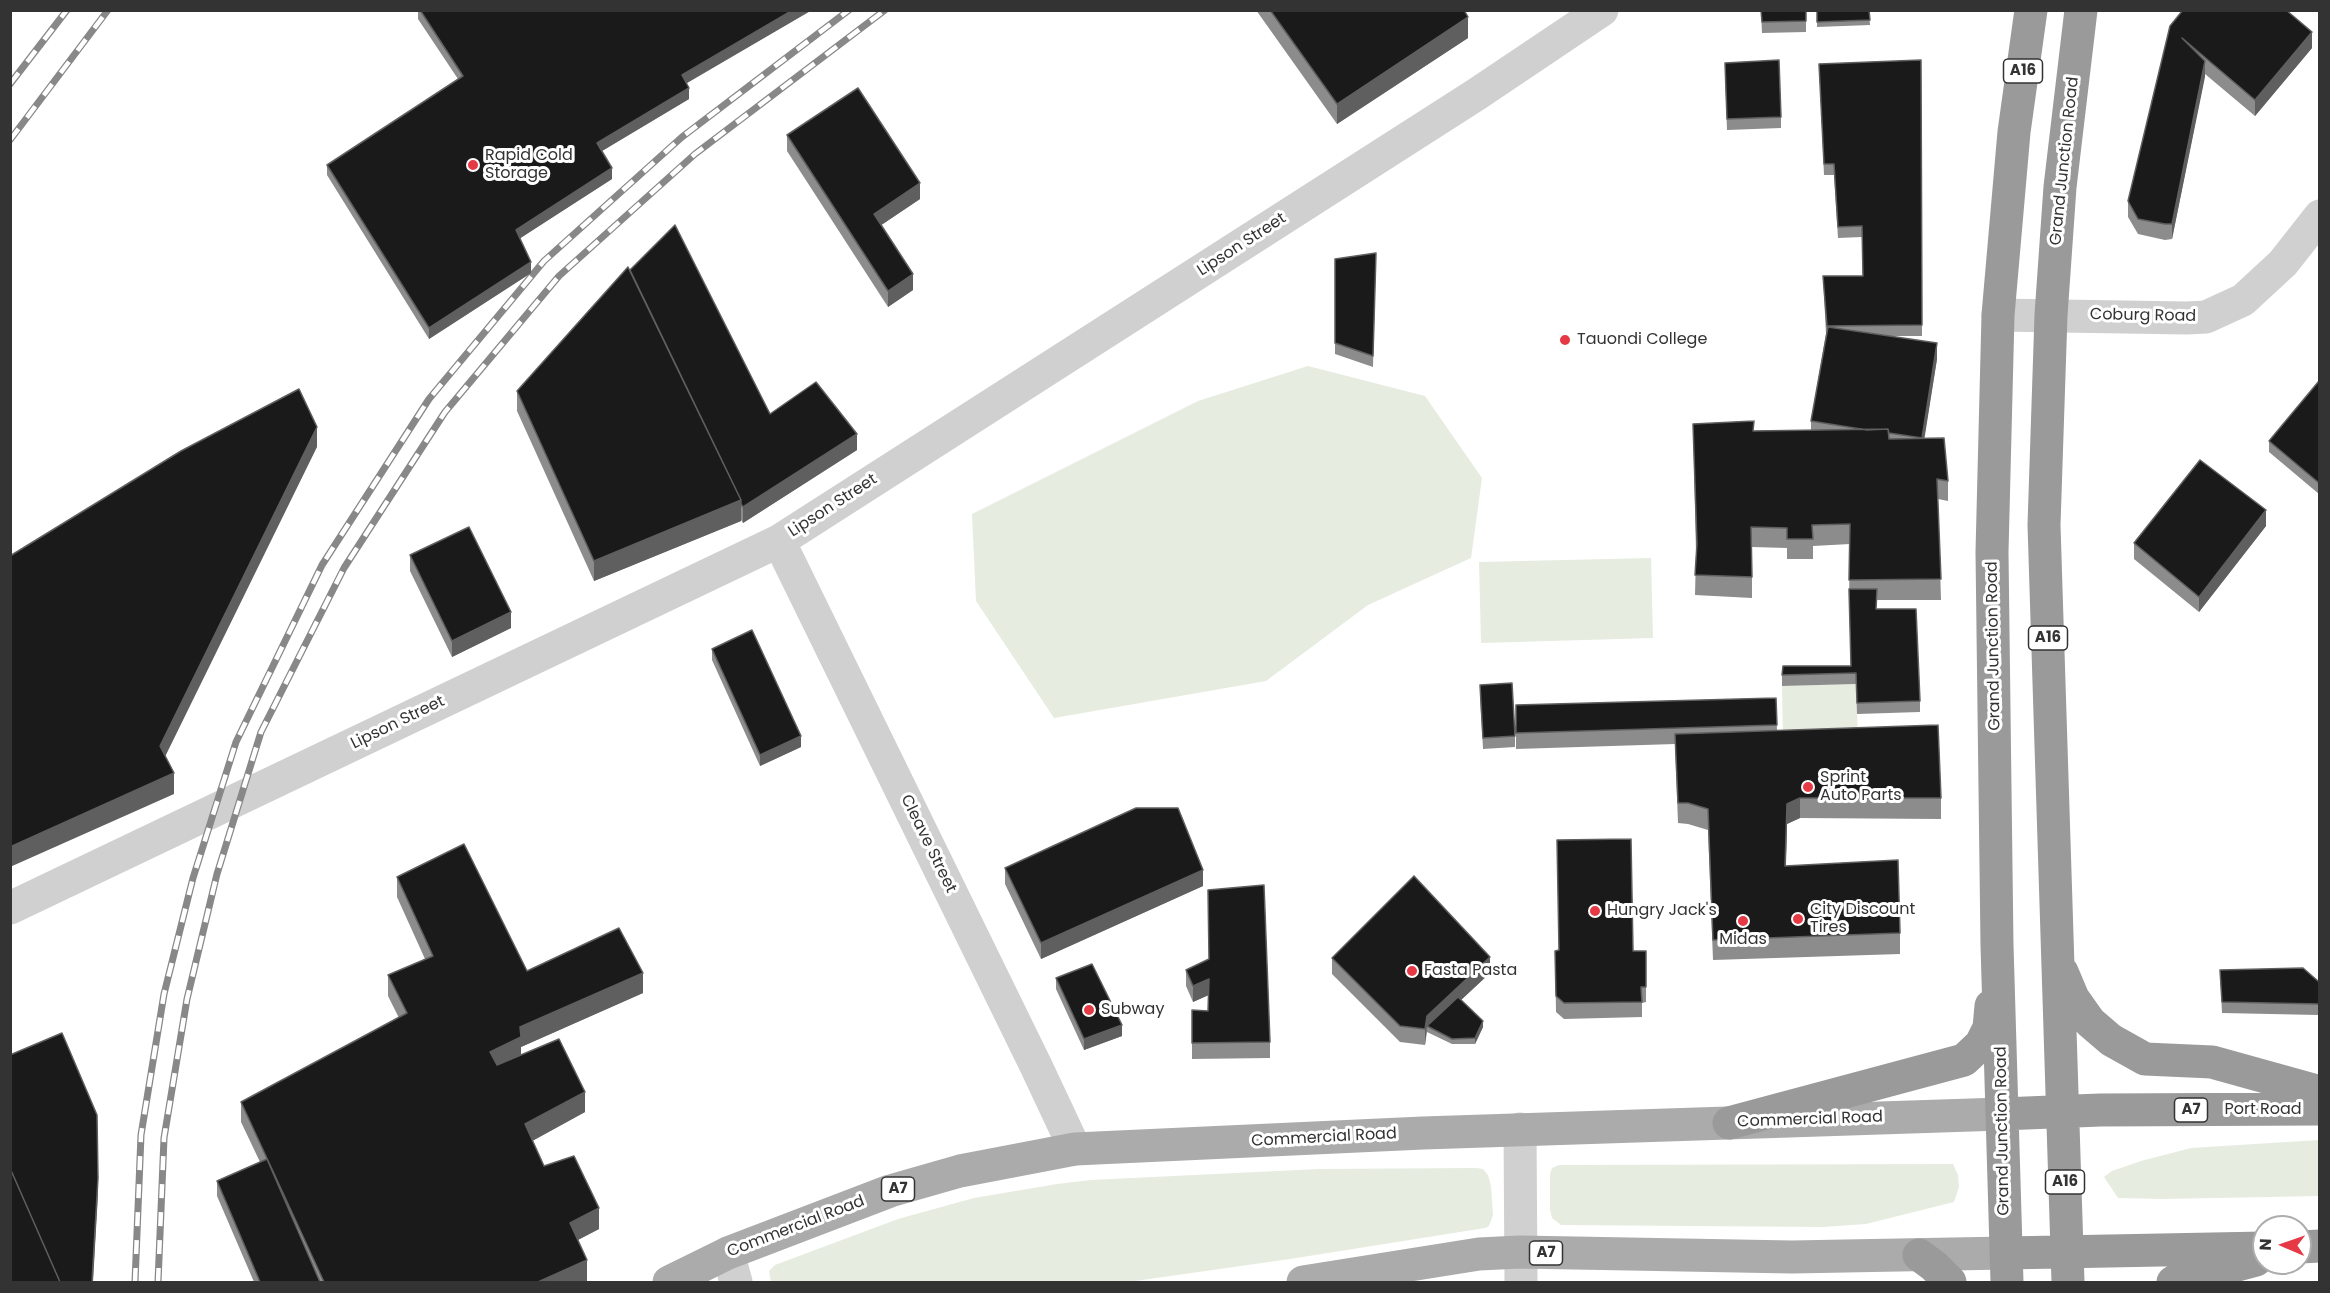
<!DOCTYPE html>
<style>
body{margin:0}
#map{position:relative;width:2330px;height:1293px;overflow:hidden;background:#fff;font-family:Poppins,sans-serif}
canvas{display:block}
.frame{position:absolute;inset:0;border:12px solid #333;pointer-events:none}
.north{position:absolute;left:2252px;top:1215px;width:60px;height:60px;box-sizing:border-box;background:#fff;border:2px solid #adadad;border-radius:50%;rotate:272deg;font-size:16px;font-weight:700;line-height:24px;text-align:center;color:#333}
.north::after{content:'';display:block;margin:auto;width:21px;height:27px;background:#e63946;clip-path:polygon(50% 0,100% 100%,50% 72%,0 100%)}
</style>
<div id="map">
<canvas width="2330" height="1293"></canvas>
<div class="frame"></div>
<div class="north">N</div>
</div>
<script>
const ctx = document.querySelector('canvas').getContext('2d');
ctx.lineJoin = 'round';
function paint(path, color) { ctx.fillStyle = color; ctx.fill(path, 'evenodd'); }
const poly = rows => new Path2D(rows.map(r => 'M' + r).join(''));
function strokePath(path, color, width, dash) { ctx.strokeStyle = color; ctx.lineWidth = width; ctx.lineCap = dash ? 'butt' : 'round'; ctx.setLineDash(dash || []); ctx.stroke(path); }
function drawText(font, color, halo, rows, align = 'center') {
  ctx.font = font + ' Poppins,sans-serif'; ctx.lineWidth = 6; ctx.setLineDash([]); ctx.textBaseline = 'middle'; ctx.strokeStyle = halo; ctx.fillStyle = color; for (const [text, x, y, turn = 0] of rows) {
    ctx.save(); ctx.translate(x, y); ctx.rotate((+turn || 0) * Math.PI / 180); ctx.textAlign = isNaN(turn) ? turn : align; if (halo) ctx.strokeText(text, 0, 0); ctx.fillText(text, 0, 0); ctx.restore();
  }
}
paint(poly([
 [1308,366,1425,396,1482,478,1471,558,1368,605,1266,681,1054,718,976,601,972,514,1198,401],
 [1651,558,1653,638,1481,643,1479,562],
 [1856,684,1858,739,1783,742,1782,686],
 [2319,1140,2319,1196,2163,1199,2118,1198,2104,1177,2112,1171,2141,1161,2191,1148],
 [1953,1164,1958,1175,1959,1187,1954,1202,1866,1224,1823,1227,1561,1225,1552,1218,1550,1209,1550,1174,1552,1168,1559,1165],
 [1476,1168,1483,1169,1488,1175,1491,1186,1493,1215,1489,1226,1485,1228,1290,1259,1128,1282,771,1282,770,1277,769,1271,775,1265,898,1219,974,1198,1057,1184,1091,1180,1319,1169]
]), '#e6ecdf');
strokePath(poly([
 [1998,315,2187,318,2206,317,2243,300,2283,263,2320,216],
 [779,541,1036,1066,1075,1149],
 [10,908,779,541,1477,94,1602,10],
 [1520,1129,1521,1282],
 [728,1253,736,1282]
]), '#d0d0d0', 33);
strokePath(poly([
 [669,1282,728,1253,890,1191,960,1171,1075,1149,1423,1133,2002,1114],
 [1303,1282,1479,1254,1520,1252,1792,1257,2006,1253]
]), '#ababab', 33);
strokePath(poly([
 [2062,972,2073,998,2090,1022,2111,1040,2145,1059,2212,1062,2320,1092],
 [2002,1114,2100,1110,2320,1109],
 [1729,1123,1964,1060,1981,1044,1989,1028,1991,1006],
 [2300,1247,2320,1246],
 [2006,1253,2264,1248],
 [1919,1255,1934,1266,1950,1282],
 [2007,1282,1997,945,1992,552,1998,315,2014,132,2031,10],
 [2068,1282,2044,525,2051,315,2060,187,2081,10],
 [2173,1282,2256,1260]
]), '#9a9a9a', 33);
const rail = poly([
 [10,84,67,10],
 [10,140,108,10],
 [135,1282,141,1135,164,994,193,878,236,742,322,565,429,399,544,261,682,137,849,10],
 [158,1282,164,1138,187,999,217,874,261,732,344,568,445,412,559,276,695,154,885,10]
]);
strokePath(rail, '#888', 7);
strokePath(rail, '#fff', 4.5, [14]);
paint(poly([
 [418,10,812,10,686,83,689,99,602,151,612,179,520,238,531,273,429,339,327,175,327,165,458,79,418,19],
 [1256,10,1464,10,1468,38,1337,124],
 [1761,10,1806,10,1806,32,1762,33],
 [1817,10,1869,10,1870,25,1817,27],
 [2170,26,2312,48,2255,116,2205,74,2172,239,2165,240,2138,234,2128,217,2128,201],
 [1921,60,1922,336,1889,336,1937,359,1924,438,1948,481,1948,501,1938,499,1941,600,1877,600,1876,609,1920,701,1920,712,1857,714,1856,684,1782,686,1782,675,1851,666,1849,600,1850,544,1813,546,1813,559,1787,559,1787,548,1752,547,1752,598,1695,595,1696,553,1693,424,1754,431,1811,430,1811,421,1826,334,1823,276,1863,276,1862,237,1838,238,1834,175,1824,175,1819,64],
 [1725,74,1781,117,1781,128,1727,130],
 [787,135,920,199,881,225,913,290,888,307,787,151],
 [1376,253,1373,367,1335,354,1335,259],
 [2319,381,2319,494,2269,452,2269,441],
 [517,391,770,414,857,450,743,523,741,520,741,521,594,581,517,411],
 [2266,526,2199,612,2134,559,2134,543],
 [410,555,511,628,452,657,410,571],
 [712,649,801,747,760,766,712,660],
 [1480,696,1515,736,1515,747,1483,749],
 [1776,698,1777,731,1941,798,1941,819,1800,818,1787,824,1786,866,1900,933,1900,954,1713,960,1708,830,1688,824,1678,823,1675,744,1516,749,1516,705],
 [1005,868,1203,886,1041,959,1005,884],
 [397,877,527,971,643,993,521,1047,521,1054,585,1112,532,1141,544,1166,599,1229,578,1240,587,1281,583,1282,254,1282,217,1196,217,1181,260,1162,241,1122,241,1102,399,1018,388,996,388,975,425,959,397,897],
 [1555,951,1633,951,1646,987,1646,1002,1642,1003,1642,1017,1564,1019,1556,1012],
 [1332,958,1490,973,1461,1000,1483,1027,1475,1044,1452,1044,1427,1032,1425,1045,1400,1042,1332,974],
 [1186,970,1270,1042,1270,1058,1192,1059,1192,1010,1208,1011,1208,995,1193,1002,1186,986],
 [2220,970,2319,982,2319,1015,2222,1013],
 [1056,978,1122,1036,1084,1050,1056,989]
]), '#8c8c8c');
paint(poly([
 [793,10,812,10,682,86,682,75],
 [1468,17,1468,38,1337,124,1337,104],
 [2312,32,2312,48,2255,116,2255,100],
 [2205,61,2205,77,2172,239,2172,224],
 [689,88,689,99,597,154,597,143],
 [612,168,612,179,516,241,516,230],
 [920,183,920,199,874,230,874,214],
 [531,262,531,273,429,339,429,328],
 [913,274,913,290,888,307,888,291],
 [1937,343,1937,359,1922,454,1922,438],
 [317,427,317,447,160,767,160,746],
 [857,434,857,450,743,523,743,507],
 [741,500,741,521,594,581,594,561],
 [2266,510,2266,526,2199,612,2199,597],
 [511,612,511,628,452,657,452,641],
 [801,736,801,747,760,766,760,755],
 [174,773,174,794,10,867,10,847],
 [1800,798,1800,818,1787,824,1785,886,1787,804],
 [1203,870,1203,886,1041,959,1041,943],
 [1490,957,1490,973,1431,1028,1427,1026,1425,1045,1425,1029,1427,1016],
 [643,973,643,993,521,1047,521,1058,490,1072,490,1052,520,1027],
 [1209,979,1209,995,1193,1002,1193,986],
 [1483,1021,1483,1027,1475,1044,1475,1038],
 [1122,1025,1122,1036,1084,1050,1084,1039],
 [585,1092,585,1112,525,1145,525,1124],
 [98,1178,98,1194,93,1282,92,1282],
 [599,1208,599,1229,570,1244,570,1223],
 [587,1260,587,1281,583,1282,538,1282]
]), '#5f5f5f');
const building = poly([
 [420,10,793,10,682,75,689,88,597,143,612,168,516,230,531,262,429,328,327,165,463,76,420,10],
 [1270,10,1464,10,1468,17,1337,104,1270,10],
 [1761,10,1806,10,1806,21,1762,22,1761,10],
 [1817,10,1869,10,1870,20,1817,22,1817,10],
 [2183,10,2286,10,2312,32,2255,100,2182,38,2205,61,2172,224,2165,224,2138,219,2128,201,2170,26,2183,10],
 [1779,60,1781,117,1727,119,1725,63,1779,60],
 [1921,60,1922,325,1827,326,1823,276,1863,276,1862,226,1838,227,1834,164,1824,164,1819,64,1921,60],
 [858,88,920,183,874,214,913,274,888,291,787,135,858,88],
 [675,225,770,414,816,382,857,434,743,507,741,504,741,500,630,270,675,225],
 [1376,253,1373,356,1335,343,1335,259,1376,253],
 [628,267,741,500,594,561,517,391,628,267],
 [1828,327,1937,343,1922,438,1889,433,1888,429,1867,430,1811,421,1828,327],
 [2319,381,2319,483,2269,441,2319,381],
 [299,389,317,427,160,746,174,773,10,847,10,556,181,451,299,389],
 [1754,421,1753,431,1888,429,1889,439,1944,438,1948,481,1937,479,1941,579,1849,580,1850,524,1812,525,1813,539,1787,539,1787,528,1751,527,1752,577,1695,575,1697,544,1693,424,1754,421],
 [2200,460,2266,510,2199,597,2134,543,2200,460],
 [469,527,511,612,452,641,410,555,469,527],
 [1849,589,1877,589,1876,609,1916,609,1920,701,1857,703,1856,673,1782,675,1783,666,1851,666,1849,589],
 [752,630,801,736,760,755,712,649,752,630],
 [1512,683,1515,736,1483,738,1480,685,1512,683],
 [1776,698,1777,725,1516,733,1516,705,1776,698],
 [1938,725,1941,798,1800,798,1787,804,1785,866,1898,860,1900,933,1713,940,1708,809,1688,803,1678,803,1675,734,1938,725],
 [1136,808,1178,808,1203,870,1041,943,1005,868,1136,808],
 [1631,839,1633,951,1646,951,1646,987,1641,987,1642,1002,1564,1003,1556,996,1555,951,1559,950,1557,840,1631,839],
 [464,844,527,971,619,928,643,973,520,1027,521,1037,490,1052,497,1065,559,1039,585,1092,525,1124,544,1166,574,1156,599,1208,570,1223,587,1260,538,1282,324,1282,241,1102,407,1013,388,975,433,956,397,877,464,844],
 [1414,876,1490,957,1427,1016,1425,1029,1400,1026,1332,958,1414,876],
 [1264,885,1270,1042,1192,1043,1192,1010,1208,1011,1209,979,1193,986,1186,970,1209,959,1208,890,1264,885],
 [1092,964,1122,1025,1084,1039,1056,978,1092,964],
 [2303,968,2319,982,2319,1004,2222,1002,2220,970,2303,968],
 [1458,997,1483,1021,1475,1038,1452,1039,1427,1026,1458,997],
 [62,1033,97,1115,98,1178,92,1282,60,1282,10,1168,10,1055,62,1033],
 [267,1159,320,1282,260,1282,217,1181,267,1159],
 [10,1168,60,1282,10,1282,10,1168]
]);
paint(building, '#1a1a1a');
strokePath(building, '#5f5f5f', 1.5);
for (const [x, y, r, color] of [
 [473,165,6,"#e63946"],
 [1565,340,6,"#e63946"],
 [1808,787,6,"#e63946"],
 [1595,911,6,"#e63946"],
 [1798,919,6,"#e63946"],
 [1743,921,6,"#e63946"],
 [1412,971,6,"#e63946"],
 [1089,1010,6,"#e63946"]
]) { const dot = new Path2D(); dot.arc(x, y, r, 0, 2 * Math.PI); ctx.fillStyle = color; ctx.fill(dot); strokePath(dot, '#fff', 2); }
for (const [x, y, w] of [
 [2023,71,39],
 [2048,638,39],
 [2191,1110,33],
 [2065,1182,39],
 [898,1189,33],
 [1546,1253,33]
]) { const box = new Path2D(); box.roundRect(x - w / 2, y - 12, w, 24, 4.5); ctx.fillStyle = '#fff'; ctx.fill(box); strokePath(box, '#333', 1.5); }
drawText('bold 15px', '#333', null, [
 ["A16",2023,71],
 ["A16",2048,638],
 ["A7",2191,1110],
 ["A16",2065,1182],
 ["A7",898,1189],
 ["A7",1546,1253]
]);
drawText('16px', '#333', '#fff', [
 ["Rapid Cold",485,156],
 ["Storage",485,174],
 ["Tauondi College",1577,340],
 ["Sprint",1820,778],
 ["Auto Parts",1820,796],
 ["City Discount",1810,910],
 ["Tires",1810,928],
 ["Hungry Jack's",1607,911],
 ["Midas",1743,940,"center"],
 ["Fasta Pasta",1424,971],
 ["Subway",1101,1010]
], 'left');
drawText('16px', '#333', '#fff', [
 ["Grand Junction Road",2065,161,-84],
 ["Lipson Street",1242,245,-33],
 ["Coburg Road",2143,316,1],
 ["Lipson Street",833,506,-33],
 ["Grand Junction Road",1994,646,-91],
 ["Lipson Street",398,723,-26],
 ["Cleave Street",928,844,64],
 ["Port Road",2263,1110],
 ["Commercial Road",1810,1120,-2],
 ["Grand Junction Road",2003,1131,-91],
 ["Commercial Road",1324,1138,-3],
 ["Commercial Road",796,1227,-21]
]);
</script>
